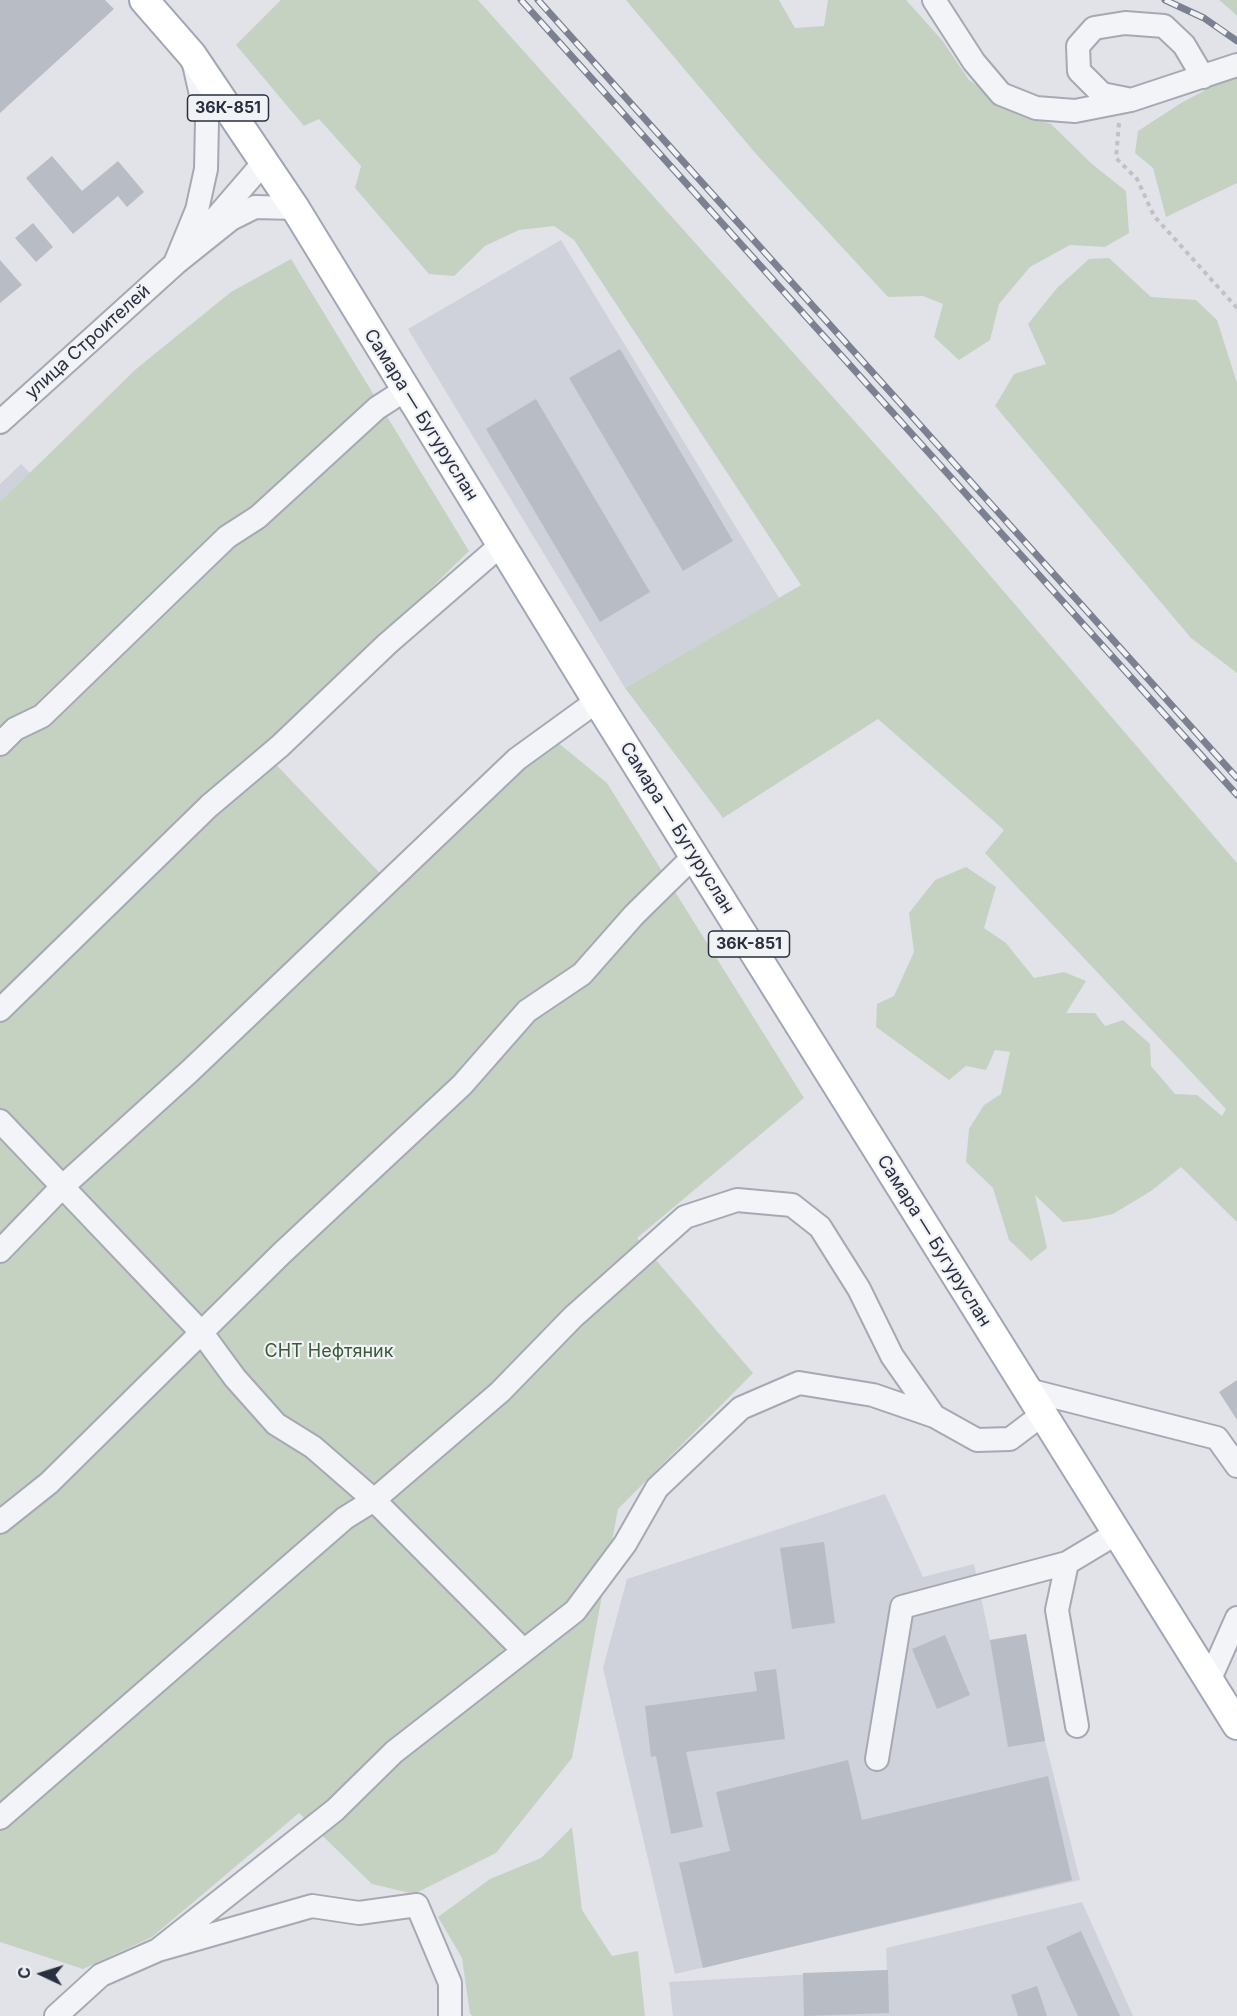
<!DOCTYPE html>
<meta charset="utf-8">
<style>
body{margin:0}
#map{position:relative;width:1237px;height:2016px;overflow:hidden;background:#e1e3e9;font-family:Inter,sans-serif}
canvas{display:block}
.north{position:absolute;left:12px;top:1944px;width:60px;height:60px;-webkit-text-stroke:4px #f0f2f6;paint-order:stroke;rotate:274deg;font-size:16px;font-weight:700;line-height:24px;text-align:center;color:#2a2f3f}
.north::after{content:'';display:block;margin:auto;width:21px;height:27px;background:#2a2f3f;clip-path:polygon(50% 0,100% 100%,50% 72%,0 100%)}
</style>
<div id="map">
<canvas width="1237" height="2016"></canvas>
<div class="north">С</div>
</div>
<script>
const ctx = document.querySelector('canvas').getContext('2d');
ctx.lineJoin = 'round';
function paint(path, color) { ctx.fillStyle = color; ctx.fill(path, 'evenodd'); }
const poly = rows => new Path2D(rows.map(r => 'M' + r).join(''));
function strokePath(path, color, width, dash) { ctx.strokeStyle = color; ctx.lineWidth = width; ctx.lineCap = dash ? 'butt' : 'round'; ctx.setLineDash(dash || []); ctx.stroke(path); }
function drawText(font, color, halo, rows, align = 'center') {
  ctx.font = font + ' Inter,sans-serif'; ctx.lineWidth = 4.5; ctx.setLineDash([]); ctx.textBaseline = 'middle'; ctx.strokeStyle = halo; ctx.fillStyle = color; for (const [text, x, y, turn = 0] of rows) {
    ctx.save(); ctx.translate(x, y); ctx.rotate((+turn || 0) * Math.PI / 180); ctx.textAlign = isNaN(turn) ? turn : align; if (halo) ctx.strokeText(text, 0, 0); ctx.fillText(text, 0, 0); ctx.restore();
  }
}
paint(poly([
 [561,240,779,598,625,688,408,329],
 [21,464,33,476,0,506,0,484],
 [885,1494,923,1577,974,1564,990,1640,1026,1634,1045,1741,1080,1880,675,1974,603,1668,627,1579],
 [1082,1902,1133,2016,673,2016,669,1982,887,1970,886,1948]
]), '#cfd2da');
paint(poly([
 [281,0,478,0,933,509,1237,863,1237,1222,1181,1167,1151,1191,1113,1214,1090,1219,1063,1222,1035,1195,1047,1248,1031,1261,1009,1240,993,1188,966,1162,969,1129,984,1105,1001,1094,1010,1052,995,1050,986,1070,966,1066,949,1080,876,1027,877,1004,894,996,914,952,909,913,935,880,966,867,996,887,984,928,1006,943,1034,978,1064,972,1086,981,1066,1013,1095,1013,1105,1026,1123,1020,1150,1044,1151,1066,1175,1094,1197,1095,1222,1116,1226,1109,985,853,1004,830,878,719,723,818,625,688,801,585,574,240,554,226,519,230,485,246,454,276,429,274,355,188,361,166,319,119,304,126,236,45],
 [626,0,779,0,795,28,824,26,828,0,906,0,942,40,969,80,1013,110,1051,124,1092,164,1126,191,1129,233,1105,247,1070,245,1030,267,999,304,990,340,959,360,934,337,943,304,923,296,888,297,756,154],
 [1219,0,1237,0,1237,16,1232,11],
 [1237,73,1237,183,1166,217,1153,168,1135,153,1138,131,1181,103],
 [1109,258,1151,297,1196,300,1217,320,1237,383,1237,673,1191,638,995,406,1014,374,1046,364,1028,324,1057,288,1089,259],
 [291,259,469,551,264,752,396,890,520,766,556,741,607,783,804,1098,637,1238,753,1373,618,1509,572,1758,496,1853,414,1894,372,1884,299,1813,152,1937,83,1969,0,1942,0,502,136,369,231,292],
 [572,1827,582,1910,612,1956,638,1951,645,2016,473,2016,470,2014,462,1958,438,1917,490,1879,541,1858]
]), '#c5d2c2');
paint(poly([
 [0,0,105,0,114,9,0,113],
 [52,156,82,191,118,161,144,192,127,207,118,196,73,234,26,178],
 [33,223,53,247,36,262,15,238],
 [0,260,22,285,0,303],
 [620,349,733,541,683,571,569,378],
 [536,399,650,592,600,622,486,429],
 [1237,1380,1237,1420,1219,1392],
 [824,1542,835,1623,792,1629,780,1548],
 [1026,1634,1045,1741,1008,1747,990,1640],
 [945,1635,970,1695,937,1709,912,1649],
 [776,1669,785,1739,686,1752,703,1827,671,1834,656,1756,651,1757,645,1706,757,1691,754,1672],
 [848,1760,862,1820,1048,1776,1072,1880,703,1968,679,1863,730,1851,716,1792],
 [1081,1931,1120,2016,1078,2016,1046,1947],
 [888,1970,889,2013,804,2016,803,1973],
 [1037,1986,1047,2016,1018,2016,1011,1995]
]), '#b8bcc5');
const minor = poly([
 [934,0,974,62,1001,94,1036,108,1075,111,1131,100,1237,65],
 [1127,99,1102,94,1079,71,1078,46,1094,28,1125,23,1164,26,1184,45,1203,77],
 [209,226,265,161],
 [176,261,197,210,206,169,207,121,194,64],
 [0,422,176,263,231,219,255,207,295,208],
 [0,744,15,729,42,716,227,537,258,517,377,408,405,390],
 [0,1010,209,806,280,746,387,644,501,545],
 [0,1121,202,1333,235,1378,276,1424,313,1447,374,1500,523,1650],
 [0,1251,61,1188,190,1071,517,759,597,701],
 [1028,1390,1217,1438,1237,1466],
 [0,1522,49,1483,282,1253,462,1085,527,1011,582,974,634,915,694,856],
 [1067,1563,1057,1610,1077,1726],
 [1209,1681,1237,1618],
 [877,1759,902,1607,1067,1563,1117,1533],
 [0,1818,345,1518,374,1500,500,1392,573,1317,685,1217,737,1200,792,1205,820,1227,859,1289,892,1356,934,1416,977,1440,1010,1439,1043,1414],
 [158,1950,335,1810,394,1752,575,1611,625,1544,657,1488,741,1408,799,1383,873,1395,934,1416],
 [56,2016,101,1975,158,1950,312,1906,359,1913,417,1905,450,1983,450,2016]
]);
const major = poly([
 [144,0,192,55,295,208,597,701,1237,1725]
]);
strokePath(minor, '#a6a9b3', 26);
strokePath(major, '#a1a6b4', 32);
strokePath(poly([
 [1119,123,1116,158,1137,179,1154,216,1237,308]
]), '#bfc1c7', 4, [4.5, 4.5]);
strokePath(minor, '#f3f4f7', 22);
strokePath(major, '#fff', 28);
const rail = poly([
 [521,0,1237,795],
 [538,0,1237,778],
 [1165,0,1204,18,1237,41]
]);
strokePath(rail, '#7b8191', 7);
strokePath(rail, '#f0f2f6', 4.5, [14]);
for (const [x, y, w] of [
 [228,108,81],
 [749,944,81]
]) { const box = new Path2D(); box.roundRect(x - w / 2, y - 13, w, 26, 4.5); ctx.fillStyle = '#f0f2f6'; ctx.fill(box); strokePath(box, '#2a2f3f', 1.5); }
drawText('bold 16px', '#2a2f3f', null, [
 ["36К-851",228,108],
 ["36К-851",749,944]
]);
drawText('18px', '#2a2f3f', '#f0f2f6', [
 ["улица Строителей",88,342,-42],
 ["Самара — Бугуруслан",421,415,58],
 ["Самара — Бугуруслан",677,828,58],
 ["Самара — Бугуруслан",934,1241,58]
]);
drawText('18px', '#3b5a38', '#f0f2f6', [
 ["СНТ Нефтяник",329,1352]
]);
</script>
